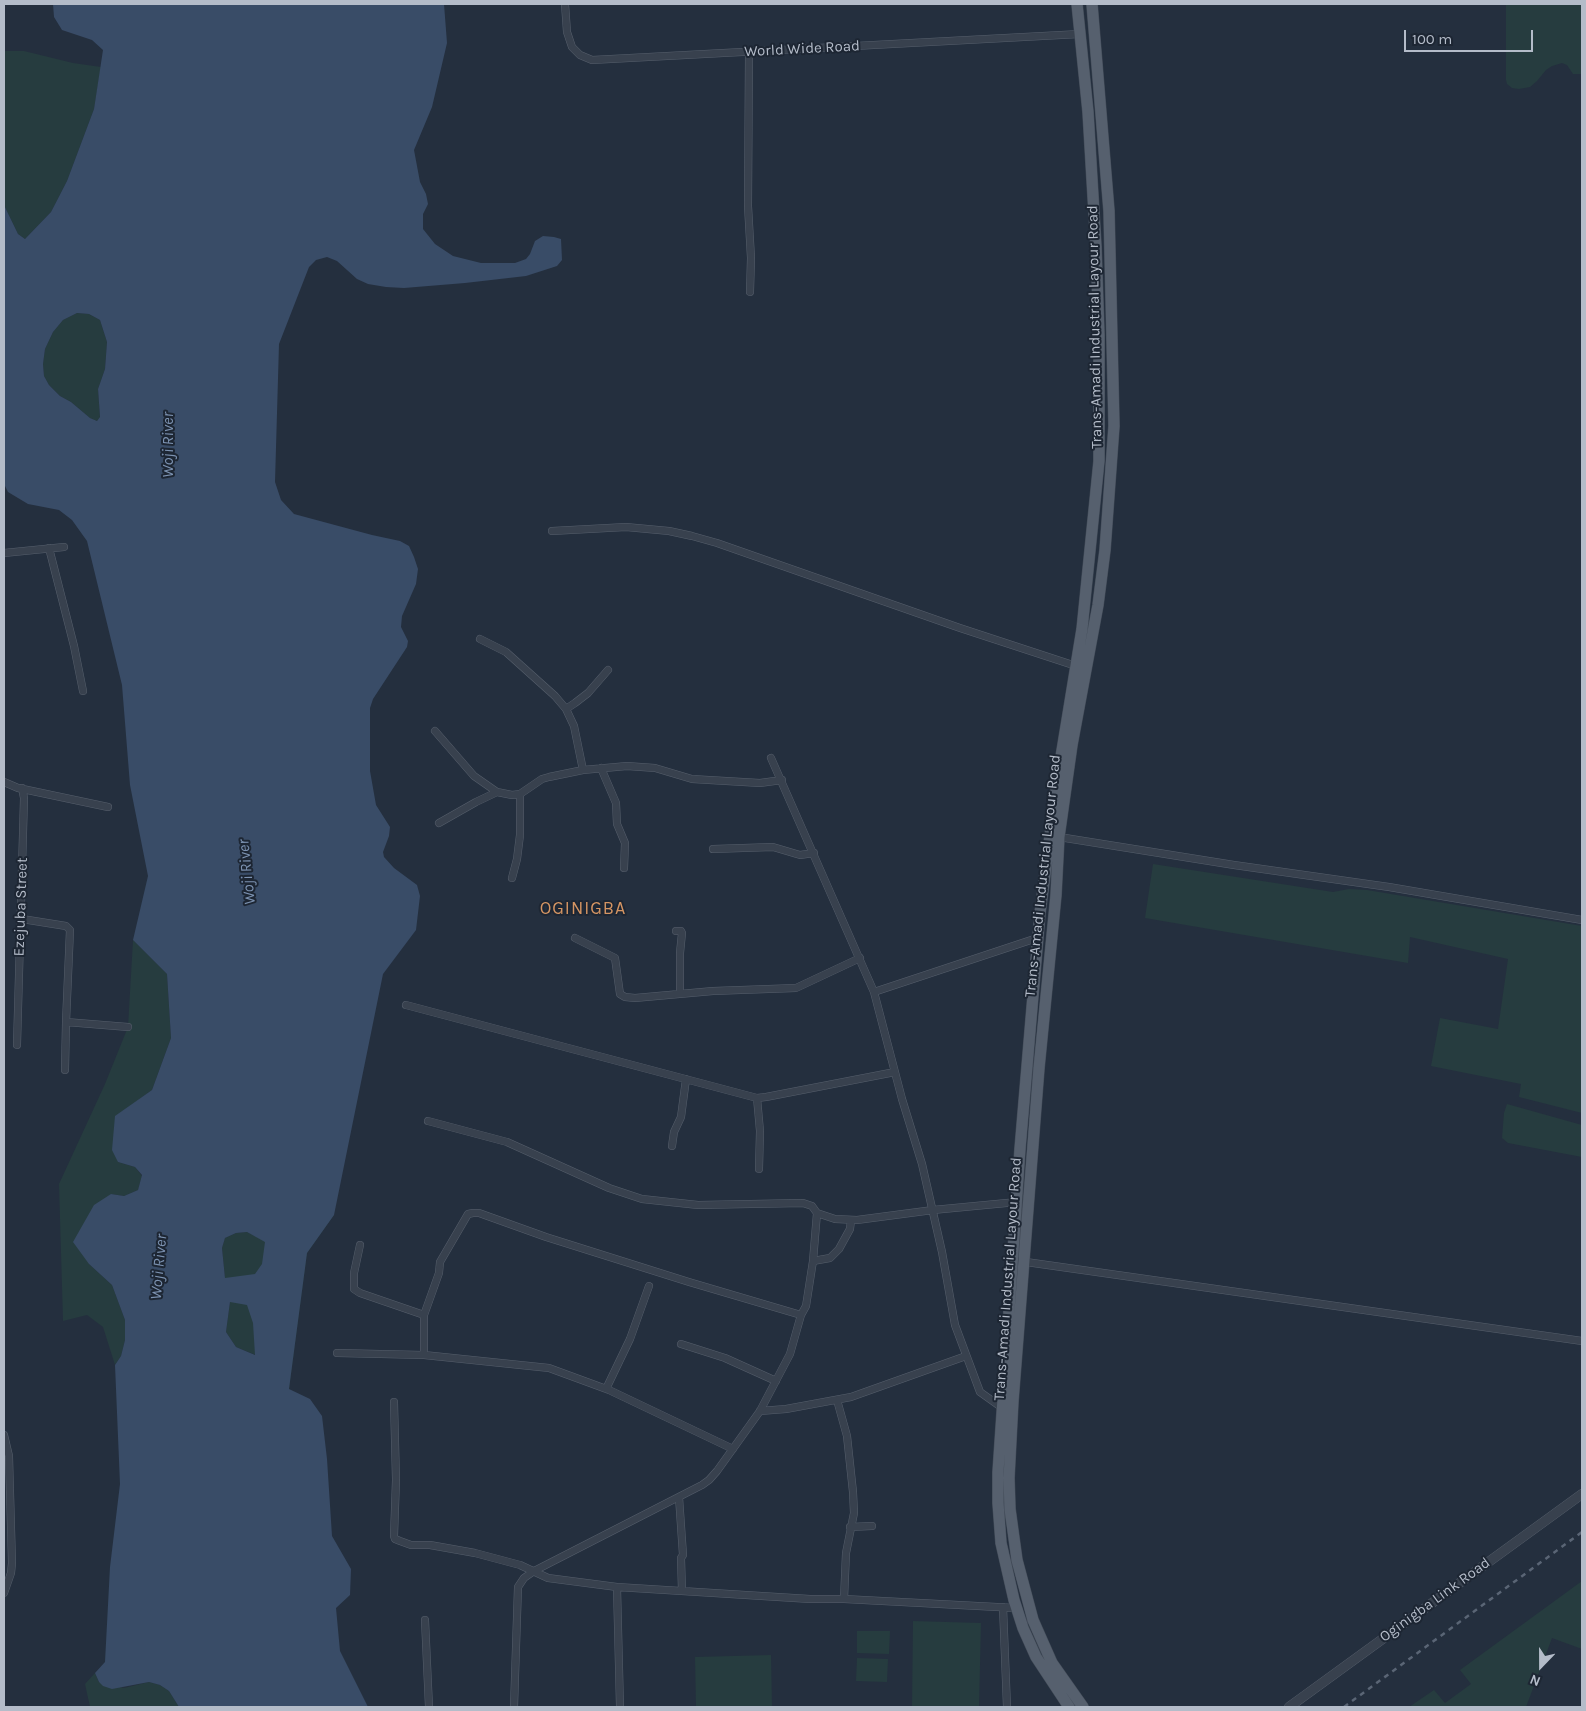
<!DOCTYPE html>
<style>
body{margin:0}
#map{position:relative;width:1586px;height:1711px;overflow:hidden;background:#242f3e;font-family:Karla,sans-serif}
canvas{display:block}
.frame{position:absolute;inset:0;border:5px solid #b4bcc9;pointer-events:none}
.north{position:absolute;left:1516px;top:1641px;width:50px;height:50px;-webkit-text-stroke:4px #1d2633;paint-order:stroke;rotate:202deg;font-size:14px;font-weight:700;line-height:20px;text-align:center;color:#b4bcc9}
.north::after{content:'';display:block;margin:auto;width:18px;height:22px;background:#b4bcc9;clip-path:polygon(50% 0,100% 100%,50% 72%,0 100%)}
.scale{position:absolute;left:1404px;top:30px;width:129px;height:22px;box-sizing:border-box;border:2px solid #b4bcc9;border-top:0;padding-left:6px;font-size:15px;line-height:18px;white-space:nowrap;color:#b4bcc9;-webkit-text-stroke:4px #1d2633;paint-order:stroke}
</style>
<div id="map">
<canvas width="1586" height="1711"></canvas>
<div class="frame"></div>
<div class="north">N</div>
<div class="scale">100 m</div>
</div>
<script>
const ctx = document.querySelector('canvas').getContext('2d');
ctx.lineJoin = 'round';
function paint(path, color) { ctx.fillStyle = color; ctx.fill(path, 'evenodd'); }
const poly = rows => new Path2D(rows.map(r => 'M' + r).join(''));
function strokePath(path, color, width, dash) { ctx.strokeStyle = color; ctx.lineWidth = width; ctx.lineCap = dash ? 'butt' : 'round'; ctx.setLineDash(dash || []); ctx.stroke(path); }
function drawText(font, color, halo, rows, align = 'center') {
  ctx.font = font + ' Karla,sans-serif'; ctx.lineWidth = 4; ctx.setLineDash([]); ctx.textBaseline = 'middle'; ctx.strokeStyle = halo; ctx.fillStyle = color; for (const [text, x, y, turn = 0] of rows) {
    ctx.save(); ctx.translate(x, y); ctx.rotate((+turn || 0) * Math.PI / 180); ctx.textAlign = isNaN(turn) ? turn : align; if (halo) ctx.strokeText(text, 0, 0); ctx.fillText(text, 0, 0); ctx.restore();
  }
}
paint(poly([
 [1506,4,1582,4,1582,74,1573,74,1567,65,1562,63,1552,66,1546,70,1537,81,1530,87,1519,89,1512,88,1507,84,1506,80],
 [4,51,24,51,73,63,101,67,94,109,67,181,51,212,25,239,18,234,4,205],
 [77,313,89,314,100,320,107,342,105,369,98,389,100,417,97,421,90,418,71,402,60,396,49,385,44,376,43,364,45,349,53,332,63,320],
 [1153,864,1333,892,1349,889,1367,890,1582,926,1582,1113,1519,1097,1521,1084,1431,1066,1440,1018,1498,1029,1508,959,1410,937,1408,963,1145,918],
 [133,940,167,974,171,1038,152,1090,115,1117,118,1162,135,1167,142,1176,138,1190,124,1196,111,1194,89,1264,112,1285,125,1320,125,1340,121,1356,115,1365,103,1327,87,1315,63,1321,59,1184,105,1084,128,1027],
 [1507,1104,1582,1125,1582,1157,1508,1143,1502,1138,1504,1113],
 [334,1215,307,1253,289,1389,256,1355,236,1347,226,1332,230,1302,225,1278,222,1248,225,1238,236,1233,247,1232,265,1241],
 [1582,1581,1582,1649,1552,1638,1526,1707,1409,1707,1434,1690,1445,1703,1471,1684,1460,1670],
 [913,1621,981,1623,979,1707,912,1707],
 [857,1631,890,1631,889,1654,857,1653],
 [771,1655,772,1707,696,1707,695,1657],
 [857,1658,888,1659,887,1682,856,1681],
 [95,1673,99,1682,124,1688,149,1682,160,1685,169,1691,179,1707,90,1707,85,1684]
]), '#263c3f');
paint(poly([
 [53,4,444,4,447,43,432,107,414,150,420,182,426,194,428,204,423,214,423,229,435,244,453,256,481,263,515,263,526,259,530,254,535,241,543,236,554,237,561,239,562,260,557,266,526,276,465,283,404,288,386,287,368,284,357,279,337,261,327,257,316,260,309,267,279,344,275,482,281,500,294,514,372,535,400,541,409,546,414,557,418,569,416,584,402,616,401,627,408,641,407,647,373,699,370,708,370,771,376,805,390,827,389,836,383,852,384,857,394,868,417,885,420,896,416,930,383,974,334,1215,307,1253,289,1389,310,1399,322,1416,327,1459,332,1536,351,1569,350,1595,336,1608,340,1651,368,1707,179,1707,169,1691,160,1685,149,1682,112,1689,103,1686,99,1682,95,1673,105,1662,110,1567,120,1484,115,1365,121,1356,125,1340,125,1320,112,1285,89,1264,73,1242,94,1205,111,1194,124,1196,138,1190,142,1175,135,1167,118,1162,112,1150,115,1116,152,1090,171,1038,167,974,133,940,148,876,130,785,122,685,87,541,72,520,59,510,28,504,8,492,4,484,4,205,18,234,25,239,51,212,67,181,94,109,103,50,92,40,62,30,54,17],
 [77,313,89,314,100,320,107,342,105,369,98,389,100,417,97,421,90,418,71,402,60,396,49,385,44,376,43,364,45,349,53,332,63,320],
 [247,1232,265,1242,262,1264,255,1274,225,1278,222,1248,225,1238,236,1233],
 [230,1302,247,1305,253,1323,255,1355,236,1347,226,1332]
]), '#394c67');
const minor = poly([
 [565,4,567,32,572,47,580,55,592,60,1080,34],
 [749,52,748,206,751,258,750,292],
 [552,531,626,527,669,531,692,536,717,543,960,628,1076,666],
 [49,548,74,646,83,691],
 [4,553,64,547],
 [480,639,506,652,555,696,566,709,574,726,583,770],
 [566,709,575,703,588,693,608,670],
 [435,731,474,776,497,792,512,795,520,794,542,779,549,777,583,770,627,766,655,768,692,779,760,783,782,780],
 [771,758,874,992,902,1099,922,1164,942,1252,955,1325,980,1392,1001,1407],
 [601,768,616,803,617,824,625,843,624,868],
 [4,782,18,788,108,807],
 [439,823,476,802,497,792],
 [1059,837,1234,865,1389,887,1582,920],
 [713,849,773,847,800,855,814,853],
 [512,878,517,859,520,835,520,794],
 [22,919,66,926,70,930,66,1022,65,1070],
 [676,931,681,931,682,933,680,953,680,993],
 [575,938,615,958,620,994,625,997,635,998,713,991,796,988,860,958],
 [874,992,1037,938],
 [406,1005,757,1098,766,1097,895,1072],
 [66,1022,128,1027],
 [17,1045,24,798,22,788],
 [757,1098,760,1131,759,1169],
 [428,1121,507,1142,609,1188,642,1199,698,1205,803,1203,812,1206,817,1213,813,1261,806,1306,801,1315,790,1354,760,1411,717,1471,709,1480,702,1485,534,1571,524,1578,518,1587,514,1707],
 [672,1146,674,1132,681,1117,686,1079],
 [817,1213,835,1219,857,1220,933,1210,1017,1202],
 [360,1245,354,1273,354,1289,360,1293,424,1315],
 [1012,1260,1582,1341],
 [813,1261,830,1258,839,1249,850,1229,851,1220],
 [681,1344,725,1358,776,1381],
 [337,1353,424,1355,549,1368,609,1390,733,1449],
 [424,1355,424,1315,439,1273,440,1262,468,1214,473,1213,479,1213,546,1237,689,1282,801,1315],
 [606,1389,630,1339,649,1286],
 [837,1400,847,1436,853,1492,854,1513,846,1553,844,1599],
 [394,1402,396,1480,394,1536,395,1539,400,1541,411,1545,430,1545,475,1553,520,1565,548,1578,617,1587,810,1599,844,1599,1016,1608],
 [760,1411,786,1409,851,1397,966,1356],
 [4,1435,9,1456,12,1563,11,1573,4,1593],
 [679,1497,683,1555,681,1558,682,1591],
 [850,1527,872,1526],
 [617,1587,620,1707],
 [1003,1607,1007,1707],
 [425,1620,429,1707]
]);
const tertiary = poly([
 [1289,1707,1582,1494]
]);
const primary = poly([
 [1069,1707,1036,1657,1023,1628,1014,1600,1001,1543,998,1503,998,1472,1020,1149,1040,913,1057,781,1082,629,1099,461,1099,335,1096,247,1088,112,1077,4],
 [1083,1707,1052,1663,1033,1620,1017,1560,1010,1509,1009,1478,1013,1401,1039,1068,1056,895,1059,837,1072,745,1098,605,1105,550,1114,426,1109,211,1092,4]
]);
strokePath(minor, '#565f6c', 8);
strokePath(tertiary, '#565f6c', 10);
strokePath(primary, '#414a57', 12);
strokePath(minor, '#38414e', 7);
strokePath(tertiary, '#38414e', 9);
strokePath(primary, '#56606e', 11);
strokePath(poly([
 [1344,1707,1582,1532]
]), '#5a6575', 2.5, [5, 5]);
drawText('15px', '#b4bcc9', '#1d2633', [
 ["World Wide Road",802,49,-3],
 ["Trans-Amadi Industrial Layour Road",1095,327,-91],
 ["Trans-Amadi Industrial Layour Road",1043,876,-84],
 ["Ezejuba Street",21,907,-88],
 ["Trans-Amadi Industrial Layour Road",1008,1279,-86],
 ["Oginigba Link Road",1435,1600,-36]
]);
drawText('italic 16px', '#7c92b1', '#1d2633', [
 ["Woji River",168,445,-90],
 ["Woji River",247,872,-96],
 ["Woji River",159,1267,-85]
]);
ctx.letterSpacing = '1px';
drawText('18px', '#d59563', '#1d2633', [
 ["OGINIGBA",583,909]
]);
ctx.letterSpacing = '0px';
</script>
